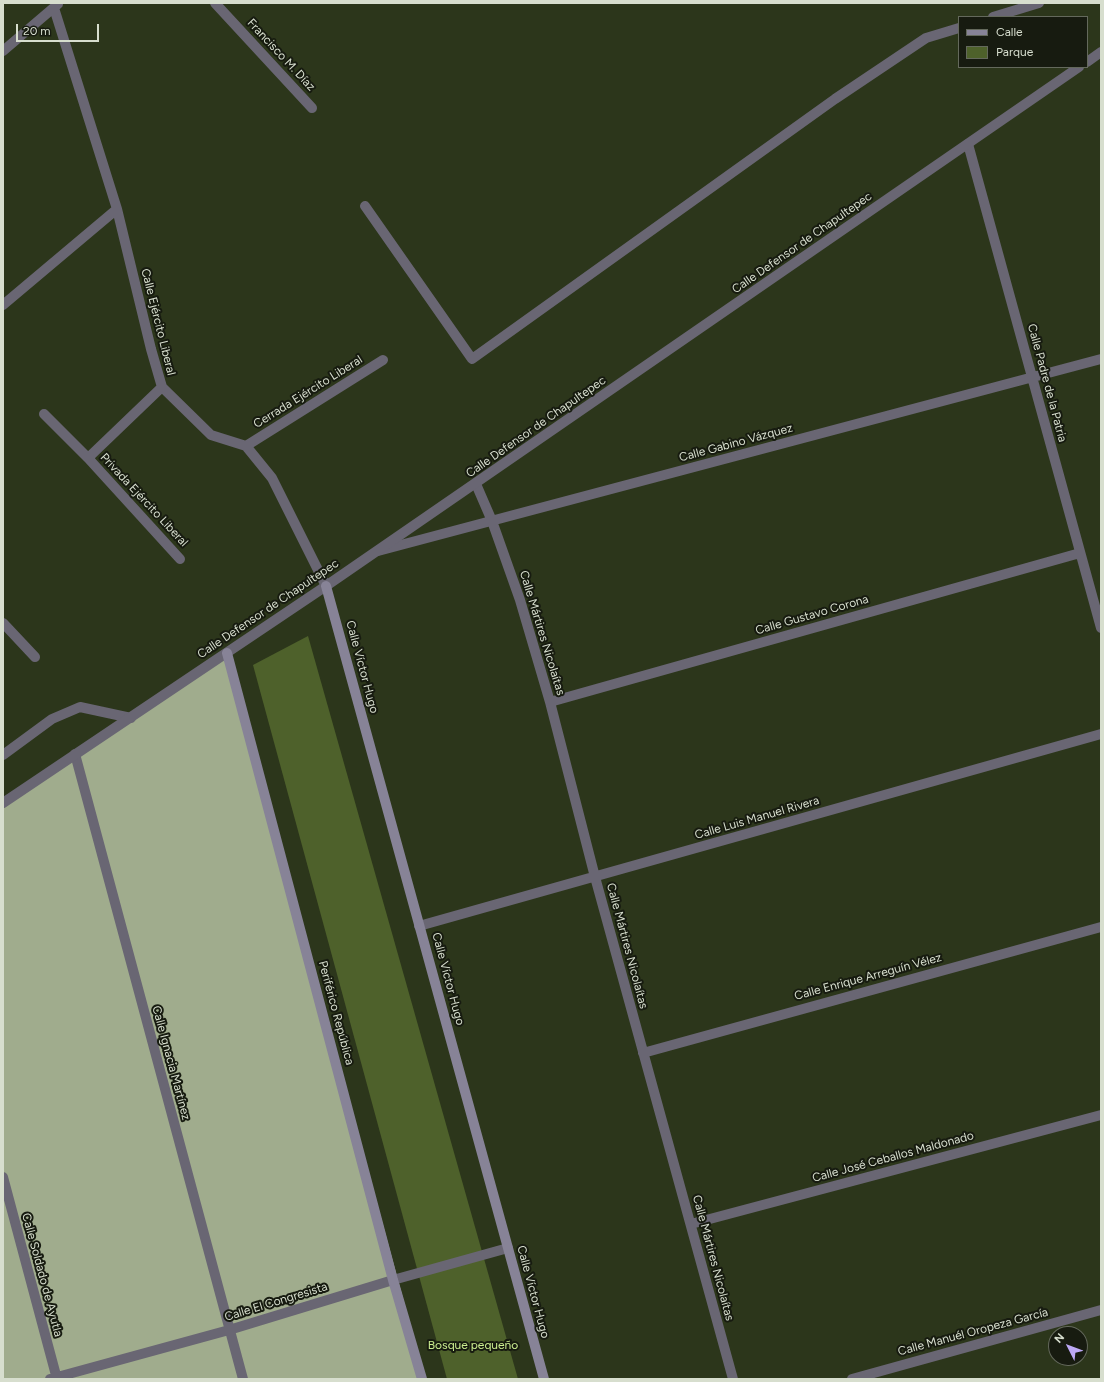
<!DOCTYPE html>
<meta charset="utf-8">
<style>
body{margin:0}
#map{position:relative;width:1104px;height:1382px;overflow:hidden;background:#2c361b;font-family:Figtree,sans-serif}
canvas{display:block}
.frame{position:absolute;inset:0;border:4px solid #d7dece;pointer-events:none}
.legend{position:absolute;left:958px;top:16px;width:130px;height:52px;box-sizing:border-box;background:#171b10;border:1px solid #64695c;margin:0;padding:5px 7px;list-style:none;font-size:12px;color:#d7dece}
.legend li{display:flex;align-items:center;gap:8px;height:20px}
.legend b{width:20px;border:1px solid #64695c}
.north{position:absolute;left:1048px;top:1326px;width:40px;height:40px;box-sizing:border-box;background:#171b10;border:1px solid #64695c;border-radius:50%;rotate:312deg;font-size:11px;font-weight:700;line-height:16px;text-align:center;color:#d7dece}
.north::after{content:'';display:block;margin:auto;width:14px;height:18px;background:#bda9f5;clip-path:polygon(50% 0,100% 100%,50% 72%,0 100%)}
.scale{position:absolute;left:16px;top:24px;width:83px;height:18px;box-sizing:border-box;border:2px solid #d7dece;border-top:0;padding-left:5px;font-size:12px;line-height:14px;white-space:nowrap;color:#d7dece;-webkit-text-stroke:3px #171b10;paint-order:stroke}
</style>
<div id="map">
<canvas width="1104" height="1382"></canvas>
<div class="frame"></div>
<ul class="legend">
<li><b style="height:5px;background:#878397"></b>Calle</li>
<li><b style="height:11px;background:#4e612b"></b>Parque</li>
</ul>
<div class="north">N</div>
<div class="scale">20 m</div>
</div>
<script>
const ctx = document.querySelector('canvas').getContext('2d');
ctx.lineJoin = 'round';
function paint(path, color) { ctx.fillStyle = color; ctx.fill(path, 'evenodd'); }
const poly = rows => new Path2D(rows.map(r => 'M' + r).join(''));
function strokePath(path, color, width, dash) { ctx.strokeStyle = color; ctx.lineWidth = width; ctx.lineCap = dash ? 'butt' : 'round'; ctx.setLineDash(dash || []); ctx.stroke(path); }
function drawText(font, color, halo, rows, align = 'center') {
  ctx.font = font + ' Figtree,sans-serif'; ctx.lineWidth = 4; ctx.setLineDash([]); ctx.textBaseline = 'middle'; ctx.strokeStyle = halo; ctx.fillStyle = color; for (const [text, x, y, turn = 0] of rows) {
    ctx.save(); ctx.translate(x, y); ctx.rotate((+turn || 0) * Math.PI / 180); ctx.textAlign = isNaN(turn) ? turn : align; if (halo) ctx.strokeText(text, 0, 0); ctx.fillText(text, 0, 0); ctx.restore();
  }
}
paint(poly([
 [308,636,518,1379,447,1379,253,665]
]), '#4e612b');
paint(poly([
 [227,653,425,1379,3,1379,3,805]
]), '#a0ac8d');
strokePath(poly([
 [993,17,1039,3],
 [365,206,472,359,835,99,926,38,959,28]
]), '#696673', 10);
strokePath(poly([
 [215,3,312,108],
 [54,8,117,209,151,349,162,387,211,435,246,446,272,478,326,586],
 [3,51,58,4],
 [968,144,1101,628],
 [3,305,117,209],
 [44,414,88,458,180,559],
 [246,446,383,360],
 [88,458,162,387],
 [476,484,492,521,520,600,550,702,595,877,733,1379],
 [378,551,1101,359],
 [3,623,35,657],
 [550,702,1080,553],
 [75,754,243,1379],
 [3,755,52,719,80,707,131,718],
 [419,926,1101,734],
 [643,1053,1101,927],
 [3,1177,57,1379],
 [691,1224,1101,1115],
 [50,1379,229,1330,393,1280,508,1248],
 [852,1379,1101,1310]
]), '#696673', 10);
strokePath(poly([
 [1087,62,1101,52],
 [3,803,326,586,1079,67]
]), '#696673', 10);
strokePath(poly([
 [326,586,544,1379],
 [227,653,393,1280,422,1379]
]), '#878397', 10);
drawText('12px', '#d7dece', '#171b10', [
 ["Francisco M. Díaz",281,55,47],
 ["Calle Defensor de Chapultepec",802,243,-35],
 ["Calle Ejército Liberal",158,322,76],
 ["Calle Padre de la Patria",1047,383,75],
 ["Cerrada Ejército Liberal",308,392,-32],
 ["Calle Defensor de Chapultepec",536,427,-35],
 ["Calle Gabino Vázquez",736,443,-15],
 ["Privada Ejército Liberal",144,500,47],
 ["Calle Defensor de Chapultepec",268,609,-34],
 ["Calle Gustavo Corona",812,615,-16],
 ["Calle Mártires Nicolaítas",542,633,73],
 ["Calle Víctor Hugo",362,667,75],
 ["Calle Luis Manuel Rivera",757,818,-16],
 ["Calle Mártires Nicolaítas",627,946,75],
 ["Calle Enrique Arreguín Vélez",868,977,-15],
 ["Calle Víctor Hugo",448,979,75],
 ["Periférico República",336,1013,75],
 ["Calle Ignacia Martínez",171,1063,75],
 ["Calle José Ceballos Maldonado",893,1157,-15],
 ["Calle Mártires Nicolaítas",713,1258,75],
 ["Calle Soldado de Ayutla",42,1275,75],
 ["Calle Víctor Hugo",533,1292,75],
 ["Calle El Congresista",276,1302,-17],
 ["Calle Manuél Oropeza García",973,1332,-15]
]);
drawText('12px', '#caec8f', '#171b10', [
 ["Bosque pequeño",473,1345]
]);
</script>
